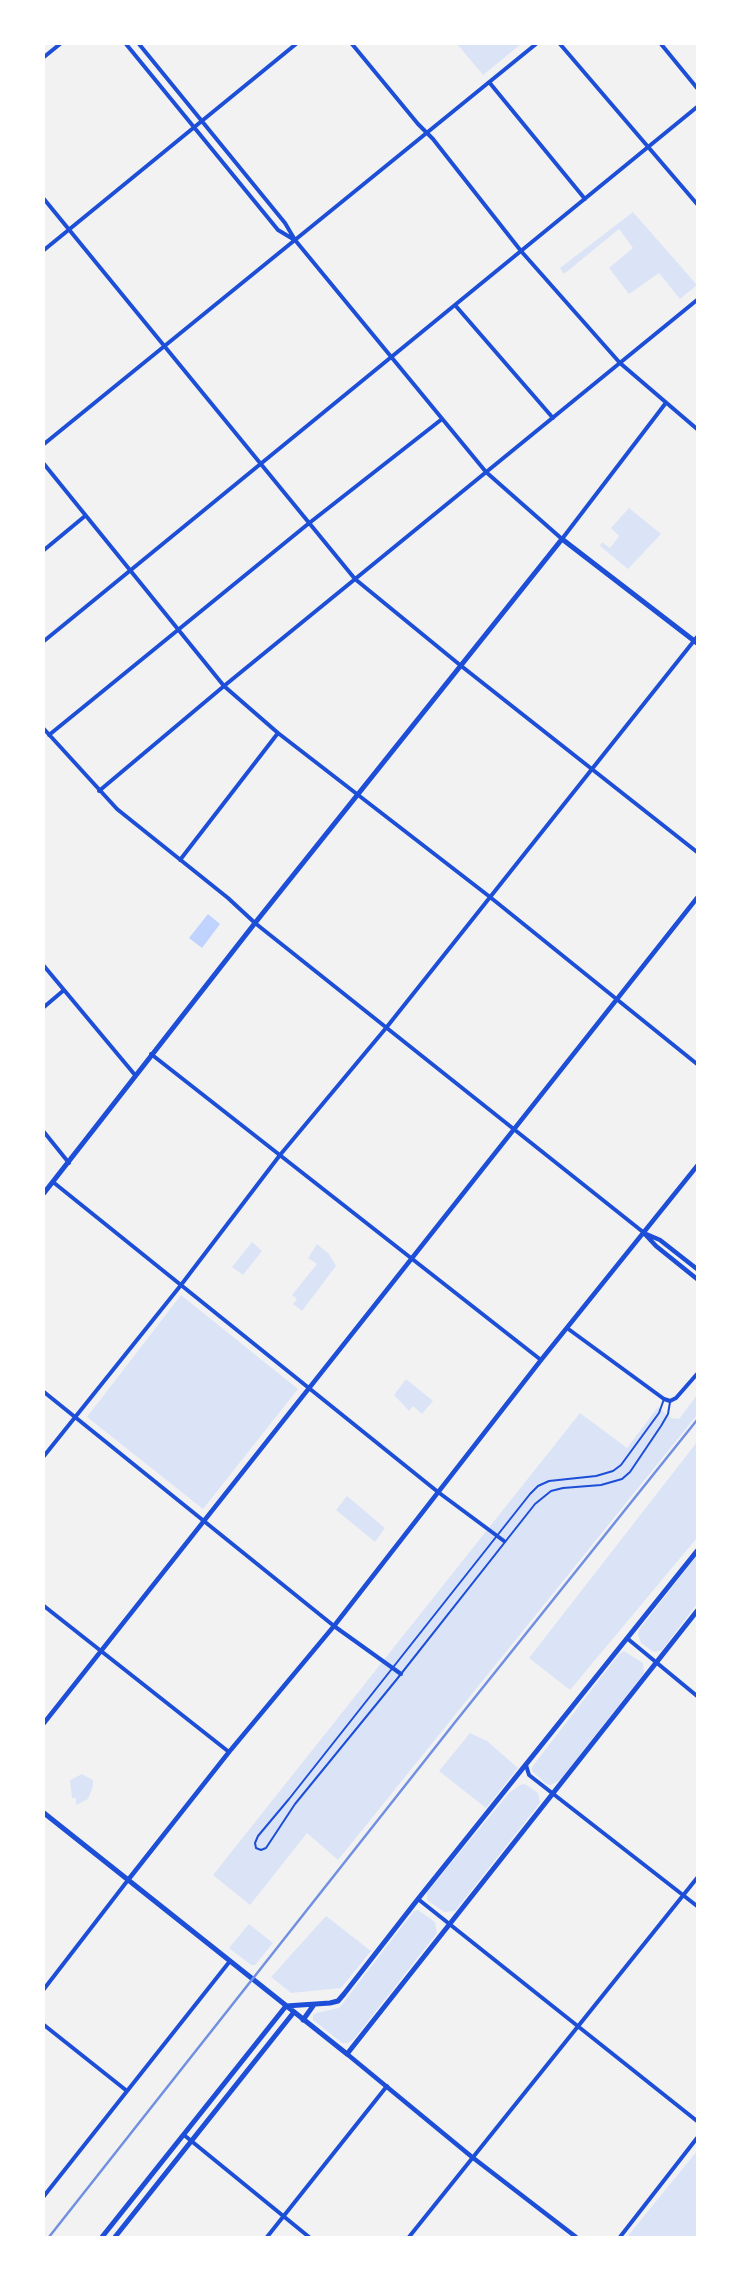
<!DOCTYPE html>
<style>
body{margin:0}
#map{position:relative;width:741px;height:2281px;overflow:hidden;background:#f2f2f2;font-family:"Public Sans",sans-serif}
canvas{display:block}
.frame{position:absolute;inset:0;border:45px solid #fff;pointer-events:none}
</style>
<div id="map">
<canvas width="741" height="2281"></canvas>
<div class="frame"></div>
</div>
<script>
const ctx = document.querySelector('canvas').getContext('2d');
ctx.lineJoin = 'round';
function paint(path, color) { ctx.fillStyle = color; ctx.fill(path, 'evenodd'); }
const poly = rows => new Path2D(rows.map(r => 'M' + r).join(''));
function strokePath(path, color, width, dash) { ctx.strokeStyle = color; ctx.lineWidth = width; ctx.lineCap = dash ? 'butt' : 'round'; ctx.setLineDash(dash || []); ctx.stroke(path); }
paint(poly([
 [457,44,521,44,483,75],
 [633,212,697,285,680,299,659,273,629,294,609,268,633,248,619,229,564,274,560,268],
 [629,508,661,534,628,569,600,546,602,542,610,548,619,536,611,528],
 [252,1242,262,1251,243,1275,232,1267],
 [317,1244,329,1254,336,1266,302,1311,293,1304,297,1299,292,1295,317,1264,308,1258],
 [181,1295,298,1389,203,1509,87,1417],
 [406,1379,433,1401,422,1414,413,1406,409,1411,394,1395],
 [697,1395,697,1415,338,1860,307,1833,250,1905,213,1875,580,1413,627,1448,658,1407,671,1418,679,1419],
 [697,1442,697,1538,570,1690,529,1658],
 [347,1496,385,1528,375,1542,336,1510],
 [697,1555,697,1604,662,1650,656,1652,652,1651,641,1643,638,1635,639,1630],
 [624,1651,643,1663,644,1673,560,1780,551,1785,546,1784,532,1771,532,1767,619,1654],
 [470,1733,487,1741,518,1768,486,1808,439,1771],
 [82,1774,93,1780,93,1786,88,1799,76,1805,76,1798,72,1798,70,1780],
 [525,1784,538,1793,540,1803,455,1911,444,1912,427,1900,427,1892,509,1793,520,1785],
 [418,1910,435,1922,437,1933,354,2039,348,2043,342,2043,313,2020,313,2015,316,2013,339,2008,414,1911],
 [326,1916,371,1951,341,1988,291,1993,271,1977],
 [249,1924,273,1943,255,1965,251,1965,229,1948],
 [697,2151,697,2237,627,2237]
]), '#dbe4f7');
paint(poly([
 [208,914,220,924,202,948,189,938]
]), '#bfd3fe');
strokePath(poly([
 [664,1399,659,1413,621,1465,613,1471,596,1476,549,1481,538,1486,530,1494,289,1799,258,1836,255,1843,256,1848,261,1850,266,1848,295,1804,397,1679,535,1504,551,1491,563,1488,601,1485,622,1479,630,1472,661,1426,668,1414,670,1402]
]), '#1d4ed8', 2);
strokePath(poly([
 [126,44,278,230,293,239],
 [139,44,285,223,295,240,486,472,562,539,665,404],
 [352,44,418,124,433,139,521,251,620,363,697,429],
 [560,44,697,204],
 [661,44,697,88],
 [44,57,60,44],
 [489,82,585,199],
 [44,199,355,579,460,665,697,852],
 [44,250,296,44],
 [455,305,553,418],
 [44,444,536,44],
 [44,464,224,686,278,733,490,897,697,1064],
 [44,550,85,516],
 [44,641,697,107],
 [44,729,117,809,228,898,255,923,643,1232],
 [49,735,308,524,442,419],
 [99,791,224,686,697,300],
 [180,860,278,733],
 [44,966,135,1075],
 [44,1007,64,990],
 [151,1054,541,1360],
 [44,1132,69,1163],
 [53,1182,438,1492,504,1541],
 [567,1328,664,1399,670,1401,676,1398,697,1374],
 [44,1392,334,1626,401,1674],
 [44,1456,181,1285,280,1155,386,1028,697,637],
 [44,1606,229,1752],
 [628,1639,697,1696],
 [526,1765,529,1775,697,1906],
 [418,1899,697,2121],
 [44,1989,128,1880],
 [44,2025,127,2091],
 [184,2135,309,2237],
 [44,2196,230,1961],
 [267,2237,387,2086],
 [409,2237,697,1878],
 [620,2237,697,2138]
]), '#1d4ed8', 4);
strokePath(poly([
 [643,1232,656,1246,697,1279],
 [646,1234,660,1240,697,1269],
 [44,1723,697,898],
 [128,1880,229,1752,334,1626,541,1360,697,1166],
 [347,2054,472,2157,576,2237]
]), '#1d4ed8', 4.5);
strokePath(poly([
 [44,1193,255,923,562,539,697,643],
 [44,1813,347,2054,697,1611],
 [286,2006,330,2003,338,2001,344,1994,418,1899,697,1551],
 [303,2020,313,2006],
 [102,2237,286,2006],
 [115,2237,294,2012]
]), '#1d4ed8', 5);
strokePath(poly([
 [49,2237,456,1721,697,1420]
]), '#7290e2', 2.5);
</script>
